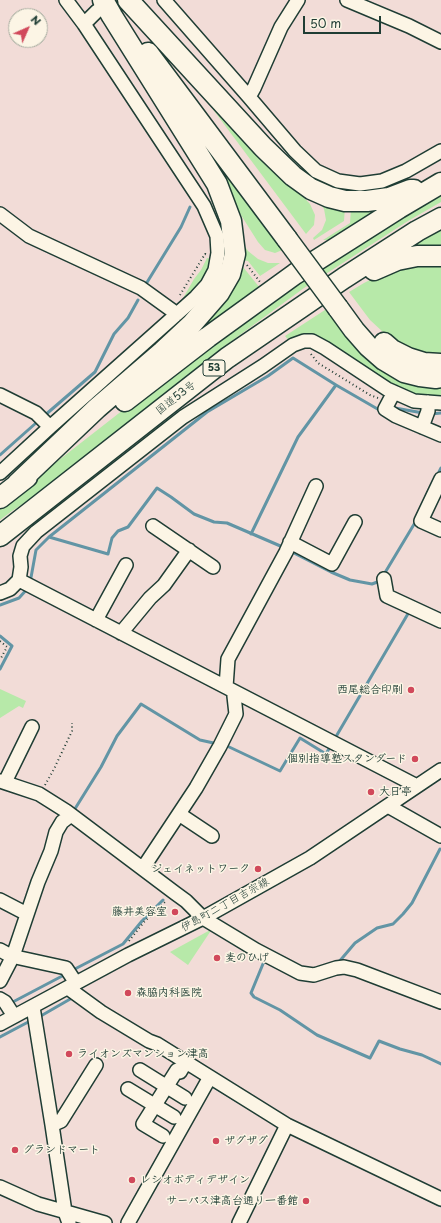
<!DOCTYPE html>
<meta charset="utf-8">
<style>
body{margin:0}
#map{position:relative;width:441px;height:1223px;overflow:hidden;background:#f2dcd7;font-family:"Playpen Sans",sans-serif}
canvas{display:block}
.north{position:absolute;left:8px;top:8px;width:40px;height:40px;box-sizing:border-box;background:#fcf5e5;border:1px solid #a4ab9e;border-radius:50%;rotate:45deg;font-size:11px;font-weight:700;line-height:16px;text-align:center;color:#1f3d34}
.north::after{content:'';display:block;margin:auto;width:14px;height:18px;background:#d1495b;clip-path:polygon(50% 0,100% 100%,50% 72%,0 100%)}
.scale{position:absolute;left:303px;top:16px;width:78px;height:18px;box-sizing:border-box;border:2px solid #1f3d34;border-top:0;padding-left:5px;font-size:12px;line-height:14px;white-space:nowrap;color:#1f3d34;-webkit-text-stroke:3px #fcf5e5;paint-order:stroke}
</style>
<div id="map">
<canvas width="441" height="1223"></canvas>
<div class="north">N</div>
<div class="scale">50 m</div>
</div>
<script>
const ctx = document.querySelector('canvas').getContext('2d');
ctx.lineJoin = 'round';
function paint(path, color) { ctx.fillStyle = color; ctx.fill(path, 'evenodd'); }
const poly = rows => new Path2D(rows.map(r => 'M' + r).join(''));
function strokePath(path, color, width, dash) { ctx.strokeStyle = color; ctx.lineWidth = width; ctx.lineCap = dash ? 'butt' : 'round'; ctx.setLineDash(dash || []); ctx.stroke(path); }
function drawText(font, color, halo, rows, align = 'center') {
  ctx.font = font + ' "Playpen Sans","Klee One",sans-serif'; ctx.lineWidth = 3; ctx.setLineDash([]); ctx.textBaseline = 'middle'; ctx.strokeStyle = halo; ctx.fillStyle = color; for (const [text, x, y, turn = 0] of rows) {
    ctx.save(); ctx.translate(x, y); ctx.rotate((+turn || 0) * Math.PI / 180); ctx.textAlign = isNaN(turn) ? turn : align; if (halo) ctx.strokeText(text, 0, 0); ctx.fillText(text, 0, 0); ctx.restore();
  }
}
paint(poly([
 [185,72,277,168,310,204,315,215,314,225,306,234],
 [162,90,285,249,275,253,265,250,258,242],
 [441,191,441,202,408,221,304,288,222,348,47,488,12,511,0,520,0,506,214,339,298,280],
 [317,199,345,207,344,221,314,240,313,238,322,230,326,220,324,209],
 [371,208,374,214,329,240,323,240,350,223,351,209],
 [441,228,441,248,406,249],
 [242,242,248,251,258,259,268,263,280,263,260,276,248,261,241,260],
 [207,258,212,259,208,270,201,281,183,301,182,300,194,279,201,270],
 [441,264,441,355,436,356,396,344,370,320,349,292,364,283,398,266],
 [240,266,243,267,260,288,181,346],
 [328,308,441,382,441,397,415,396,389,384,326,340,313,335,289,341,285,336],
 [0,689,26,701,23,708,19,706,0,718],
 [212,929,188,965,170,952]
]), '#b7e9a9');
strokePath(poly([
 [146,284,181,227,190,207],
 [395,408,423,413],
 [431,414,441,413],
 [44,416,95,372,114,334,128,318,138,300],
 [0,455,36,423],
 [437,476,441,468],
 [424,501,429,490],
 [251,534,298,437,336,385,381,411],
 [49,537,207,412,268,376,293,358,336,385],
 [290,551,331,572,350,580,372,584,380,581],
 [383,576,416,521],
 [30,583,36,550,49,537,108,554,112,538,118,531,128,527,157,488,171,497,194,514,214,522,227,523,285,548],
 [0,605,19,598,28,588],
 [0,636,12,646,0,669],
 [334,740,409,612,411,612],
 [225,745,280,771,300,738,326,754,331,745],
 [73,812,101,767,117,736,141,704,200,740,218,744],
 [265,959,251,993,254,997,280,1010,317,1035,370,1058,379,1041,400,1049,422,1055,441,1064],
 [338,963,355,943,377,928,393,924,403,914,412,903,440,849],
 [71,971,123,944,142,921,163,900],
 [9,1004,66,974],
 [39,1017,72,998,74,1000],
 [0,1037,32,1020],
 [209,1084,237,1101],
 [412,1192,441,1206]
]), '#6295a5', 3);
const minor = poly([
 [66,0,84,24],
 [164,0,249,97,295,151,316,171,338,181,360,184,382,181,406,171,441,151],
 [347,0,409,26,441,42],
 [249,97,254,88,281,27,298,0],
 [0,214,29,236,141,288,177,314],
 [394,392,385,409,396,416,441,435],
 [0,395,36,413,50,427],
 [422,427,428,411,428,402],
 [0,473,50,427,196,297,207,285,215,270,218,253,217,236,204,206,84,24,97,11],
 [441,479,421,521,441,530],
 [153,526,213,567],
 [290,542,332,564,355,522],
 [384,579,387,596,441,621],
 [19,580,417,786],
 [0,593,10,589,19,580,21,567,20,556,23,546,36,532,183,417,263,366,293,345,304,341,312,341,325,348,387,389,414,401,441,403],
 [96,620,126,565],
 [121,633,150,598,164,585,189,550],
 [226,687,228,659,286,552,316,486],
 [0,781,39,794,66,811,175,893,186,901,203,918,256,950,300,973,314,975,336,968,344,967,357,970,441,1002],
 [5,782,32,727],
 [388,806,441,836],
 [179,814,212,836],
 [143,868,196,788,220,746,236,714,234,696,235,692],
 [0,900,27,914],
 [0,950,11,956,66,968,76,983],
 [0,981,13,956,38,882,51,851,56,832,62,822,71,815],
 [68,988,101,1012,149,1041,157,1044,287,1125,441,1199],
 [0,999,5,1002,14,1016],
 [33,1007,52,1125,65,1212,69,1223],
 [0,1024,128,955,203,918,310,858,441,770],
 [140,1070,185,1098],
 [128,1089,174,1117],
 [52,1125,61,1121,96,1065],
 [163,1136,143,1124,177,1070,180,1072,186,1062],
 [0,1187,38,1204,105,1223],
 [128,1223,210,1077],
 [239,1223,287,1125]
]);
const highway = poly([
 [128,0,263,147,293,176,311,189,329,197,345,201,367,201,389,198,410,190,414,190],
 [148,53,287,239],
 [374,270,397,260,417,256,441,256],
 [338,308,354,330,368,346,384,360,404,372,420,376,436,378,441,377],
 [384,343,392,350,408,358,424,363,441,364],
 [125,401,208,337,295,274,399,208,441,183],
 [17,484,97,408,162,352,192,324,219,293,230,274,235,254,231,221,217,184,112,16,103,0],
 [0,498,27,477],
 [0,536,227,358,344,278,417,231,441,218]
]);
strokePath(minor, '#1f3d34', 16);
strokePath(highway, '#1f3d34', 23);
strokePath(poly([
 [247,265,260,282],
 [180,295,205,254,207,255],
 [311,354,318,363,370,395,378,398],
 [0,641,7,647,0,660],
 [45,785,54,769,72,731,72,723],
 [129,941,144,922,167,900]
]), '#1f3d34', 2, [1, 3]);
strokePath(minor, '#fcf5e5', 13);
strokePath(highway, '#fcf5e5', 20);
const highwayBridge = poly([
 [287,239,338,308]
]);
strokePath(highwayBridge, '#1f3d34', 23, []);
strokePath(highwayBridge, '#fcf5e5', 20);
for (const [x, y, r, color] of [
 [411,690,4,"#d1495b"],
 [415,759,4,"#d1495b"],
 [371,792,4,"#d1495b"],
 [258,869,4,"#d1495b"],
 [175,912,4,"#d1495b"],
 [217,958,4,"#d1495b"],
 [128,993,4,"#d1495b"],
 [69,1054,4,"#d1495b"],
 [216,1141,4,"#d1495b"],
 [15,1150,4,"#d1495b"],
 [132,1180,4,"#d1495b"],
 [306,1201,4,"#d1495b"]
]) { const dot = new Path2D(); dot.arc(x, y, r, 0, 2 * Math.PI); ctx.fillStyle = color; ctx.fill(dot); strokePath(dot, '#fcf5e5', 1.5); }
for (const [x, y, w] of [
 [214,368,22]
]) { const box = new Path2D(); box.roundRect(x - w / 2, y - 8, w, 16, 3); ctx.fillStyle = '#fcf5e5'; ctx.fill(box); strokePath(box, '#1f3d34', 1); }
drawText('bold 10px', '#1f3d34', null, [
 ["53",214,368]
]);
drawText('11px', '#1f3d34', '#fcf5e5', [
 ["国道53号",176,398,-38],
 ["伊島町二丁目吉宗線",225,905,-29]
]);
drawText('bold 11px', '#1f3d34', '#fcf5e5', [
 ["西尾総合印刷",403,690,"right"],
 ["個別指導塾スタンダード",407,759,"right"],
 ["大日亭",379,792],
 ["ジェイネットワーク",250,869,"right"],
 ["藤井美容室",167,912,"right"],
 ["麦のひげ",225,958],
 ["森脇内科医院",136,993],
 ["ライオンズマンション津高",77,1054],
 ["ザグザグ",224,1141],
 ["グランドマート",23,1150],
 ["レシオボディデザイン",140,1180],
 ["サーパス津高台通り一番館",298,1201,"right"]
], 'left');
</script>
